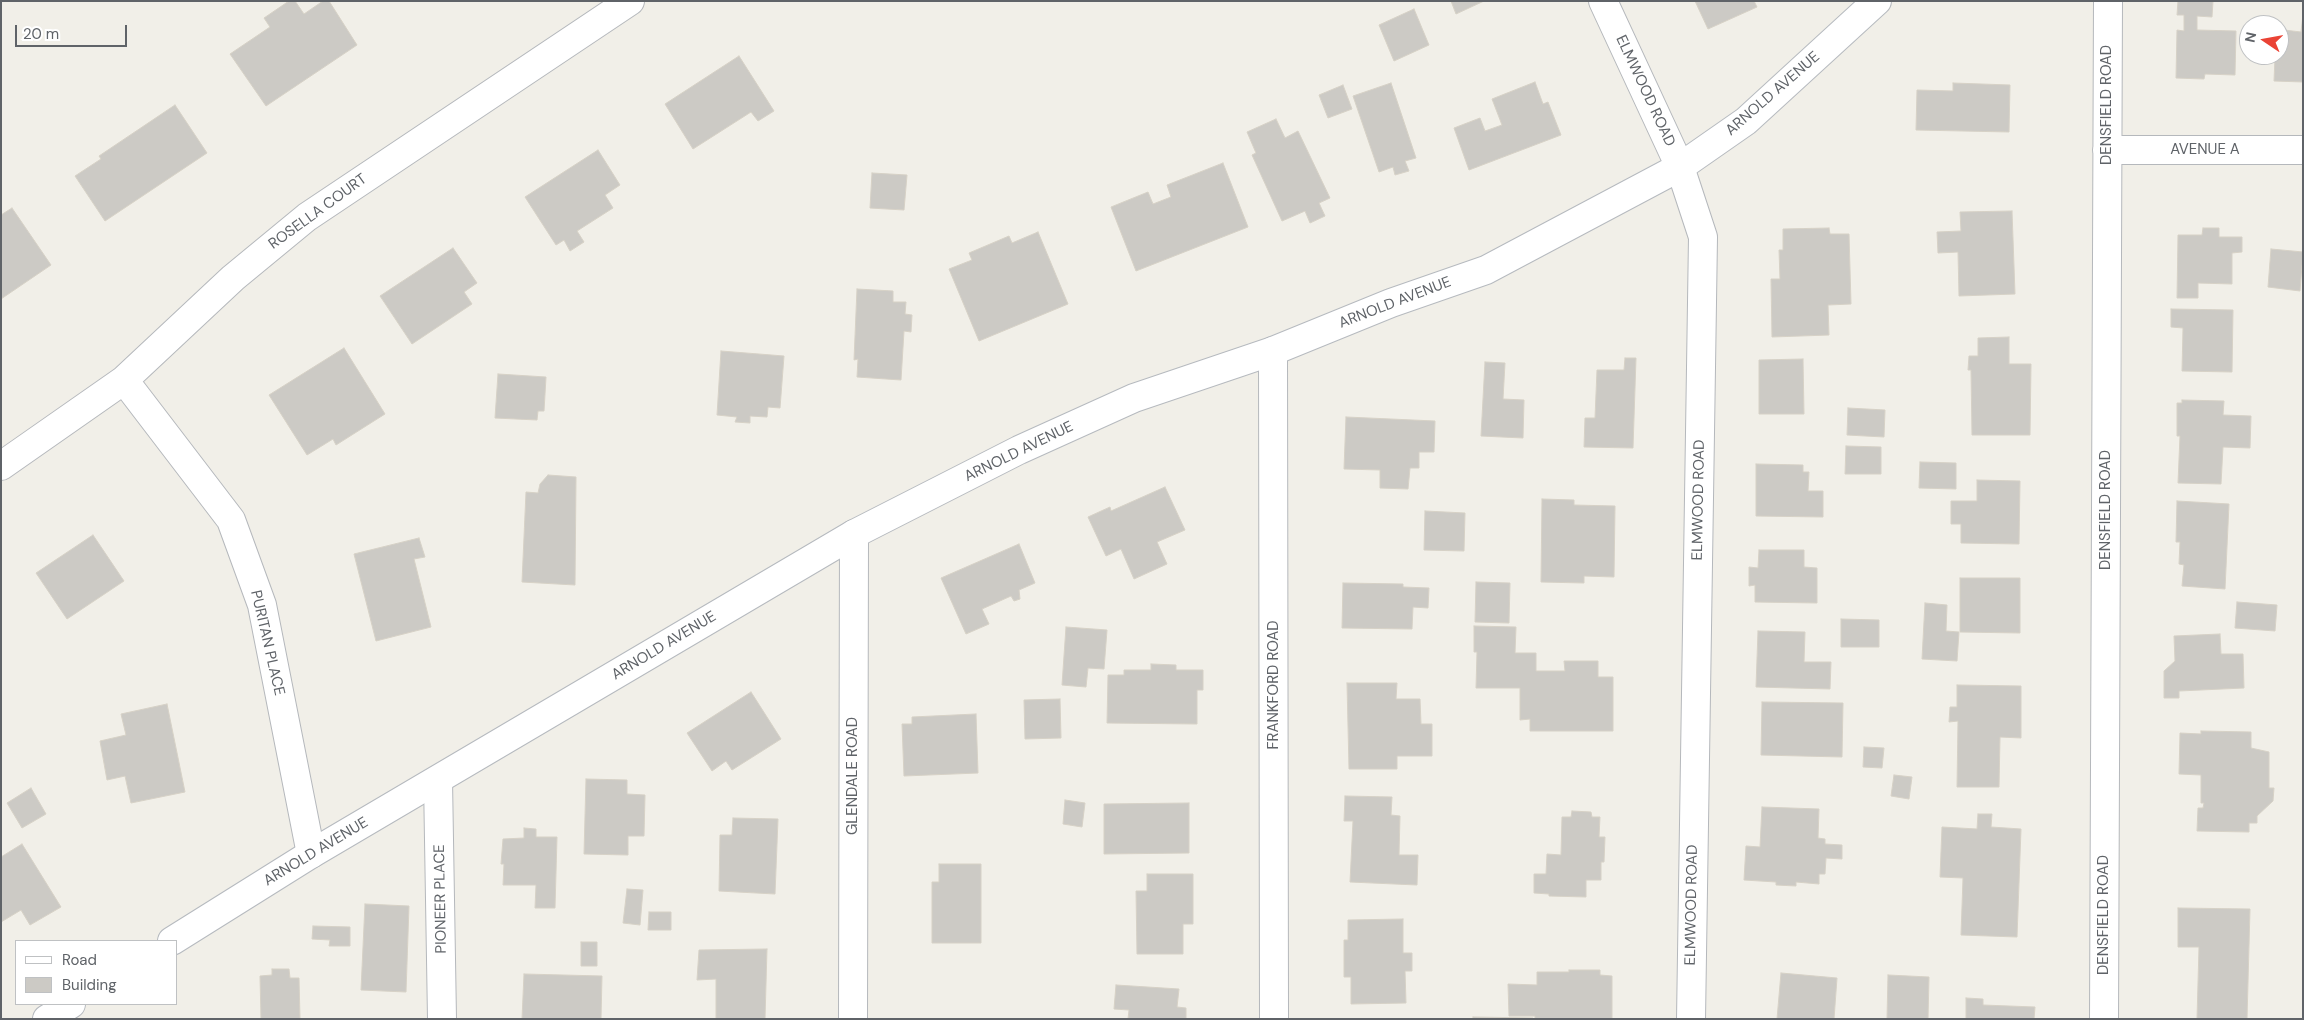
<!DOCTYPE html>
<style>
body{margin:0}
#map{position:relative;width:2304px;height:1020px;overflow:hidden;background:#f1efe8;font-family:"DM Sans",sans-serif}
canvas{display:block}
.frame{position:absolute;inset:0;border:2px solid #5f6368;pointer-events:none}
.legend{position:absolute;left:15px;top:940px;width:162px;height:65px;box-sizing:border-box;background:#fff;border:1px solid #bfc1c3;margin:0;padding:6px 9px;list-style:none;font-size:15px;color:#5f6368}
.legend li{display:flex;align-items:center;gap:10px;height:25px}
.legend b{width:25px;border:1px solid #bfc1c3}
.north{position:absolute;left:2239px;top:15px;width:50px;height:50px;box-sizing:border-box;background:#fff;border:1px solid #bfc1c3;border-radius:50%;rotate:282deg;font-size:14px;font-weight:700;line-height:20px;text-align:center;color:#5f6368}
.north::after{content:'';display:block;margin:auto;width:18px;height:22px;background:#ea4335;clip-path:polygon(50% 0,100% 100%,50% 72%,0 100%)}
.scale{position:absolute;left:15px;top:25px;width:112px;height:22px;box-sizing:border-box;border:2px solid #5f6368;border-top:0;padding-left:6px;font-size:15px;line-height:18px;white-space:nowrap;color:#5f6368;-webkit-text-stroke:4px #fff;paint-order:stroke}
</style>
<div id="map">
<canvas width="2304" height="1020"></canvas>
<div class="frame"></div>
<ul class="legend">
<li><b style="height:6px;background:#fff"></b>Road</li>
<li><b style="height:14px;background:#cccac5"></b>Building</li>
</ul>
<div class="north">N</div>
<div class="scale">20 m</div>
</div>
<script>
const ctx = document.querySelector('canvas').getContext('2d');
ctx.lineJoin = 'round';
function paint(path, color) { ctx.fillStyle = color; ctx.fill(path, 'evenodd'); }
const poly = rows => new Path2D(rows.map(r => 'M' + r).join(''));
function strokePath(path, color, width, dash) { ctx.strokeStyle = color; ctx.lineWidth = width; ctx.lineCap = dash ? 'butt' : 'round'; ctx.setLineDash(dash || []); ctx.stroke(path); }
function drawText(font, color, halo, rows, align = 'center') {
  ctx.font = font + ' "DM Sans",sans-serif'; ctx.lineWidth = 4.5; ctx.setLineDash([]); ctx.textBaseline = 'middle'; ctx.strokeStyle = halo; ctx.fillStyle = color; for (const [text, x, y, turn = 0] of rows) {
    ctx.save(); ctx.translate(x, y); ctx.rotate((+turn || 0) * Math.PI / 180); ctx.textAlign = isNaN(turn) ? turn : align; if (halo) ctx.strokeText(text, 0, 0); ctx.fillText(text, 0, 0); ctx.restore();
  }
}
const building = poly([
 [289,1,295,1,304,14,323,1,329,1,357,45,266,106,230,54,270,27,264,18,289,1],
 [1451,1,1484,1,1456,14,1451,1],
 [1695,1,1754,1,1757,7,1708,29,1695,1],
 [2178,1,2213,1,2212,17,2197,16,2197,30,2236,31,2235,75,2205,74,2204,79,2176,78,2177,30,2184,31,2184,15,2177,15,2178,1],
 [1414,9,1429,45,1394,61,1379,25,1414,9],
 [2303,15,2303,82,2274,81,2275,57,2272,57,2272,55,2279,55,2279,41,2283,42,2284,30,2301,32,2303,15],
 [739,56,774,111,758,121,751,112,693,149,665,104,739,56],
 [1535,82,1543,104,1548,102,1561,135,1469,170,1454,128,1480,118,1485,131,1502,125,1492,99,1535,82],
 [1391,83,1416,158,1405,161,1409,171,1395,175,1393,167,1379,172,1353,96,1391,83],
 [1953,83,2010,85,2009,132,1916,130,1917,90,1953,91,1953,83],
 [1343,85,1352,109,1328,118,1319,95,1343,85],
 [175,105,207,153,105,221,75,176,101,159,99,156,175,105],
 [1276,119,1285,138,1298,131,1330,198,1319,203,1325,216,1310,223,1305,211,1282,221,1252,155,1256,153,1247,132,1276,119],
 [598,150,620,185,605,195,613,208,577,231,584,242,570,251,564,240,556,245,525,197,598,150],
 [1223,163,1248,227,1136,271,1111,207,1148,192,1153,204,1171,197,1167,185,1223,163],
 [872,173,907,175,904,210,870,208,872,173],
 [12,208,51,265,1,299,1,215,12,208],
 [2012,211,2015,294,1959,296,1958,252,1938,253,1937,232,1961,231,1960,212,2012,211],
 [1829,228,1830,234,1849,234,1851,304,1828,305,1829,335,1772,337,1771,279,1780,279,1779,250,1783,250,1783,229,1829,228],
 [2203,228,2219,228,2219,237,2242,237,2242,252,2232,253,2232,284,2198,283,2198,298,2177,298,2178,235,2202,235,2203,228],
 [1038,232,1068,304,979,341,949,269,972,260,969,253,1009,236,1012,243,1038,232],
 [453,248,477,283,464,292,472,304,412,344,380,296,453,248],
 [2271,249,2303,252,2300,291,2268,287,2271,249],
 [857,289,893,291,893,302,906,302,905,314,912,315,911,332,904,331,901,380,857,377,858,359,854,360,857,289],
 [2171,309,2233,310,2232,372,2182,371,2183,328,2171,327,2171,309],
 [2009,337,2009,364,2031,364,2030,435,1972,435,1971,370,1968,370,1969,356,1978,356,1978,338,2009,337],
 [344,348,385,414,336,445,333,439,307,455,269,395,344,348],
 [721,351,784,356,780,408,768,407,767,417,750,416,750,423,735,422,737,417,717,415,721,351],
 [1625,358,1636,358,1633,448,1584,447,1585,418,1595,418,1597,370,1624,370,1625,358],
 [1803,359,1804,414,1759,414,1759,360,1803,359],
 [1485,362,1505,363,1503,399,1524,400,1523,438,1481,436,1485,362],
 [498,374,546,377,544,411,538,411,537,420,495,418,498,374],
 [2182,400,2224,401,2223,415,2251,416,2250,448,2223,447,2221,484,2178,483,2180,436,2177,436,2177,403,2182,403,2182,400],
 [1848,408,1885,410,1884,437,1847,435,1848,408],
 [1346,417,1435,421,1434,452,1419,452,1419,468,1410,468,1408,489,1380,488,1380,470,1344,469,1346,417],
 [1846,446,1881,447,1881,474,1845,474,1846,446],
 [1920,462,1956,463,1956,489,1919,488,1920,462],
 [1756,464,1803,465,1803,472,1809,472,1808,491,1823,491,1823,517,1756,516,1756,464],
 [548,475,576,477,575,585,522,582,526,492,538,493,540,484,548,475],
 [1977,480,2020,481,2019,544,1961,543,1961,524,1951,524,1951,501,1977,501,1977,480],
 [1165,487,1185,530,1157,542,1167,564,1134,579,1121,549,1106,556,1088,517,1110,507,1111,511,1165,487],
 [1542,499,1574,500,1574,505,1615,506,1614,577,1584,576,1584,583,1541,582,1542,499],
 [2177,501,2229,504,2225,589,2182,586,2184,565,2179,564,2180,542,2176,542,2177,501],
 [1425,511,1465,513,1464,551,1424,550,1425,511],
 [93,535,124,581,67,619,36,573,93,535],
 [419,538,425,557,414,559,431,627,376,641,354,554,419,538],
 [1019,544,1035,583,1019,590,1020,599,1014,601,1011,596,982,609,989,624,966,634,941,578,1019,544],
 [1759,550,1804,550,1804,567,1817,568,1817,603,1755,602,1755,585,1749,586,1749,567,1758,568,1759,550],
 [1960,578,2020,578,2020,633,1960,632,1960,578],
 [1476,582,1510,583,1509,623,1475,622,1476,582],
 [1343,583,1403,584,1403,587,1429,588,1428,608,1413,607,1412,629,1342,628,1343,583],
 [2237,602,2277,605,2275,631,2235,628,2237,602],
 [1925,603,1947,605,1946,631,1959,632,1957,661,1922,659,1925,603],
 [1841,619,1879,620,1879,647,1841,647,1841,619],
 [1474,626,1516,627,1515,653,1536,653,1536,671,1565,671,1564,661,1598,661,1598,677,1613,677,1613,731,1530,731,1530,719,1520,720,1520,688,1476,688,1477,652,1474,652,1474,626],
 [1066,627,1107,630,1104,669,1088,668,1086,687,1062,685,1066,627],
 [1758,631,1805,632,1804,662,1831,662,1830,689,1756,687,1758,631],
 [2220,634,2221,654,2243,654,2244,688,2179,691,2179,698,2164,698,2164,671,2175,661,2174,636,2220,634],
 [1151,664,1176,665,1176,670,1203,670,1203,690,1197,690,1197,724,1107,723,1108,675,1124,675,1124,670,1151,670,1151,664],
 [1347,683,1397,683,1396,699,1420,699,1421,724,1432,724,1432,756,1397,756,1397,769,1349,769,1347,683],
 [1957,685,2021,686,2021,738,2000,737,1999,787,1957,787,1958,721,1949,722,1950,707,1957,707,1957,685],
 [751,692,781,739,732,770,726,761,712,771,687,733,751,692],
 [1060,699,1061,738,1025,739,1024,700,1060,699],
 [1762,702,1843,703,1842,757,1761,755,1762,702],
 [167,704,185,792,131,803,125,776,107,780,100,741,126,735,121,714,167,704],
 [976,714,978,773,904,776,902,724,912,724,912,717,976,714],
 [2201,731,2251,732,2251,748,2269,752,2269,788,2274,788,2273,801,2257,816,2257,823,2249,823,2249,832,2197,831,2198,808,2203,808,2204,803,2201,803,2201,775,2179,774,2180,733,2201,734,2201,731],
 [1864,747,1884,748,1882,768,1863,767,1864,747],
 [1894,775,1912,777,1909,799,1891,796,1894,775],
 [586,779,627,780,627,794,645,795,644,836,628,836,628,855,584,854,586,779],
 [31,788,46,814,22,828,7,803,31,788],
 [1345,796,1392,797,1391,815,1400,816,1399,855,1418,855,1417,885,1350,882,1353,821,1344,821,1345,796],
 [1065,800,1085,803,1082,827,1063,824,1065,800],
 [1189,803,1189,853,1104,854,1104,804,1189,803],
 [1762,807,1819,809,1818,838,1825,839,1825,844,1842,845,1842,859,1826,858,1825,874,1819,874,1819,884,1796,882,1796,886,1776,885,1776,882,1744,880,1746,846,1760,847,1762,807],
 [1572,811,1591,812,1592,817,1600,817,1599,837,1605,837,1604,862,1601,862,1601,880,1586,880,1586,897,1549,896,1549,894,1534,893,1534,874,1546,874,1547,854,1561,855,1562,817,1571,817,1572,811],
 [1978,814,1992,814,1991,827,2021,829,2017,937,1961,935,1963,878,1940,877,1942,827,1977,829,1978,814],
 [733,818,778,819,775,894,719,891,720,835,732,835,733,818],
 [524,828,536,829,536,837,557,837,555,908,535,908,536,885,503,885,504,864,501,864,503,839,524,838,524,828],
 [22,844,61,907,30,925,21,910,1,922,1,857,22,844],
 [939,864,981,864,981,943,932,943,932,882,939,882,939,864],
 [1147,874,1193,874,1193,924,1183,924,1183,954,1137,954,1136,891,1147,891,1147,874],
 [627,889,643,890,640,925,623,923,627,889],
 [365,904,409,906,406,992,361,990,365,904],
 [2178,908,2250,909,2247,1019,2197,1019,2199,947,2178,947,2178,908],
 [649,912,671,912,671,930,648,930,649,912],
 [1403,919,1403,953,1412,953,1412,971,1405,971,1406,1003,1351,1004,1351,977,1344,977,1344,940,1348,940,1348,920,1403,919],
 [313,926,350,927,350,946,329,946,330,940,312,939,313,926],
 [581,942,597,942,597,966,581,966,581,942],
 [767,949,765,1019,716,1019,716,979,697,980,699,950,767,949],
 [272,969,289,969,290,978,299,978,300,1019,261,1019,260,976,272,975,272,969],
 [1569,970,1600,970,1600,975,1612,976,1612,1019,1535,1019,1535,1016,1509,1016,1508,984,1537,985,1537,972,1569,972,1569,970],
 [1781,973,1837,978,1834,1019,1777,1019,1781,973],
 [524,974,602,976,601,1019,522,1019,524,974],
 [1888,975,1929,977,1928,1019,1887,1019,1888,975],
 [1116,985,1179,989,1177,1007,1186,1008,1186,1019,1128,1019,1129,1010,1114,1009,1116,985],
 [1966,998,1983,999,1983,1005,2035,1007,2034,1019,1966,1019,1966,998],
 [1473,1017,1533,1018,1533,1019,1473,1019,1473,1017]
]);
paint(building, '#cccac5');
strokePath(building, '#d6d1c6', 1);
const street = poly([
 [1603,1,1680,167,1703,237,1691,1019],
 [2107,150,2303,150],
 [1273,351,1274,1019],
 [124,380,231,520,262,605,311,854],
 [1,466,124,380,233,278,307,217,630,1],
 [438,780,442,1019],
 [853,1019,854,534],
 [2104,1019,2108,1]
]);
const secondary = poly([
 [172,941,311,854,854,534,1019,450,1134,398,1273,351,1391,303,1486,270,1680,167,1746,121,1877,1],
 [47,1019,71,1004]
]);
strokePath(street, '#b5b8bc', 30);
strokePath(secondary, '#b6babf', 30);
strokePath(street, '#fff', 28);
strokePath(secondary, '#fff', 28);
drawText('15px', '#5f6368', '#fff', [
 ["ELMWOOD ROAD",1645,91,65],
 ["ARNOLD AVENUE",1773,94,-41],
 ["DENSFIELD ROAD",2107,105,-90],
 ["AVENUE A",2205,150],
 ["ROSELLA COURT",318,212,-36],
 ["ARNOLD AVENUE",1395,303,-21],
 ["ARNOLD AVENUE",1019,452,-26],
 ["ELMWOOD ROAD",1699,500,-89],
 ["DENSFIELD ROAD",2106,510,-90],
 ["PURITAN PLACE",267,643,77],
 ["ARNOLD AVENUE",664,646,-31],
 ["FRANKFORD ROAD",1274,685,-90],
 ["GLENDALE ROAD",853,776,-90],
 ["ARNOLD AVENUE",316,852,-31],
 ["PIONEER PLACE",441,899,-91],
 ["ELMWOOD ROAD",1692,905,-89],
 ["DENSFIELD ROAD",2104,915,-90]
]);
</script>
